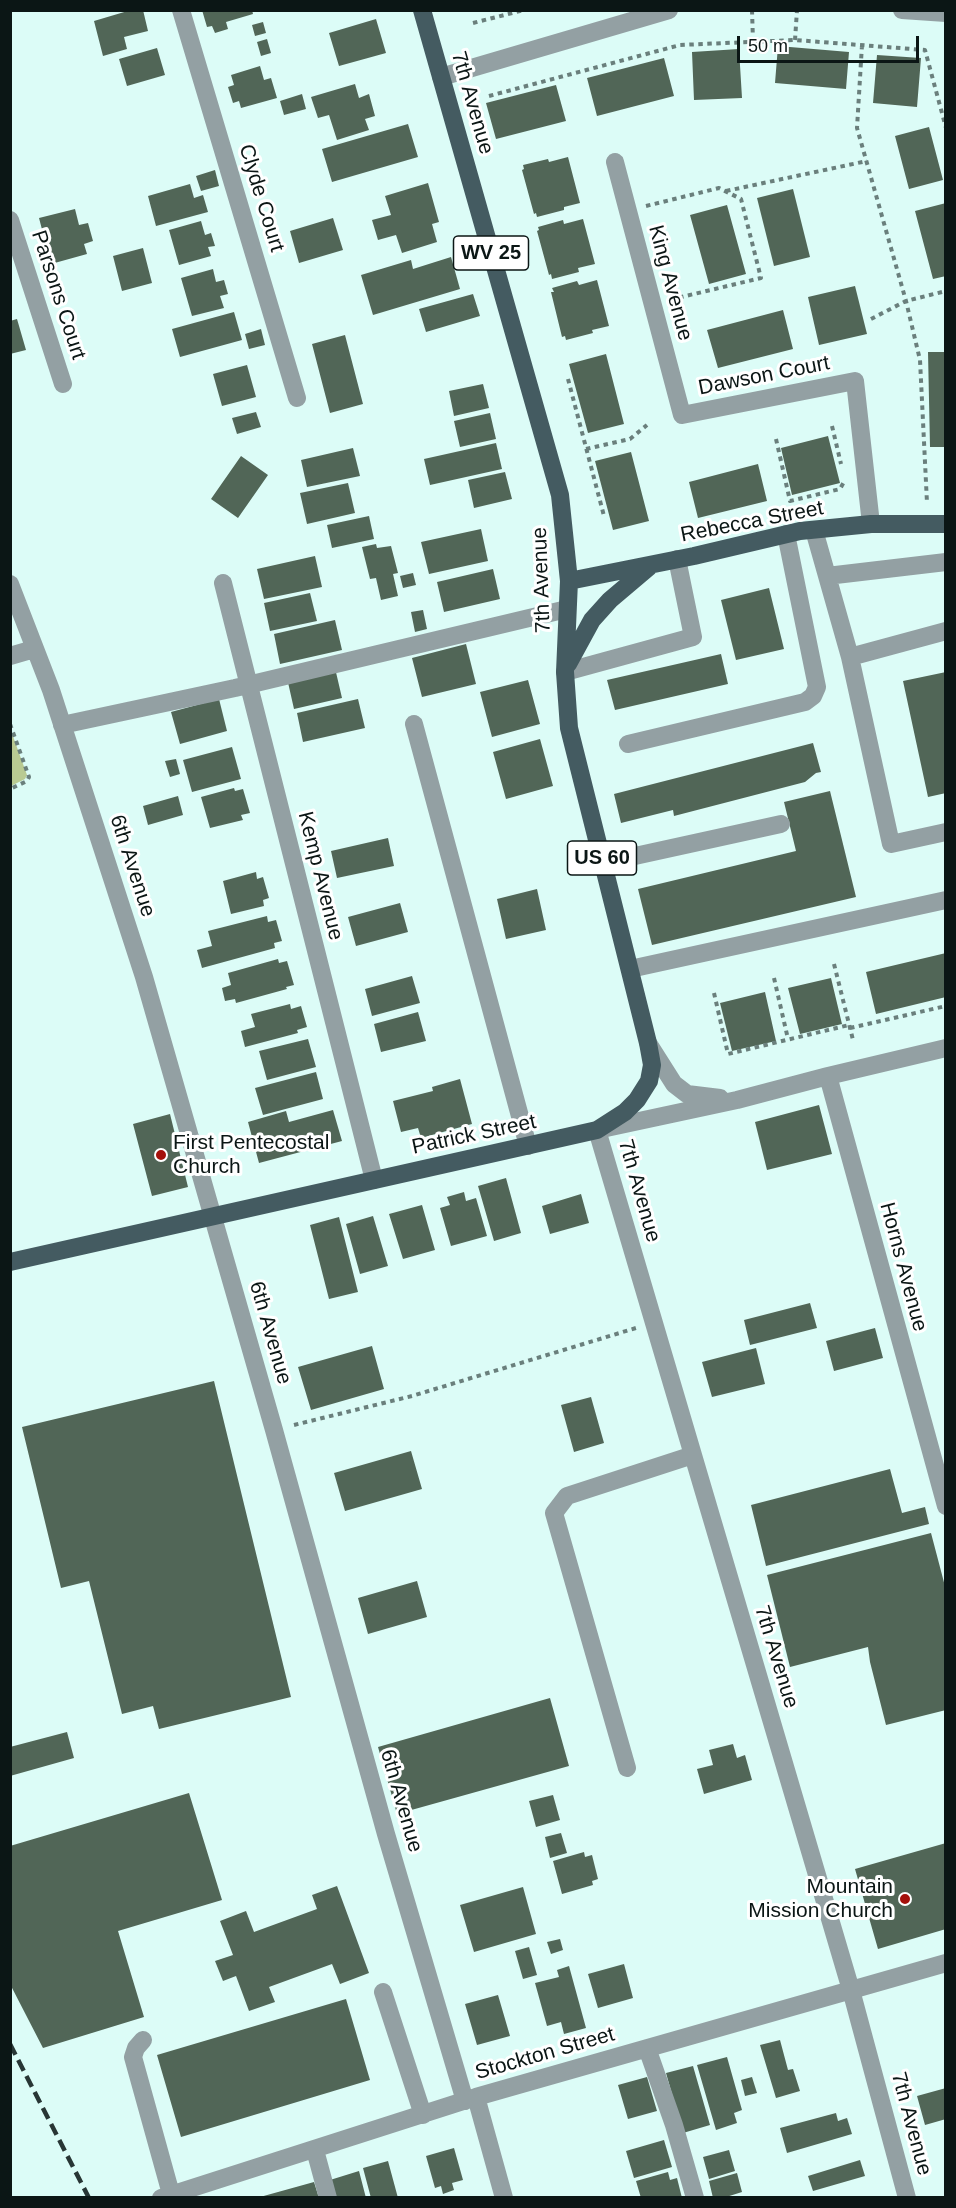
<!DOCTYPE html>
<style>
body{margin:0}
#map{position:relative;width:956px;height:2208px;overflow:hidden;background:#dcfcf7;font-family:Arial,sans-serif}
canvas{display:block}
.frame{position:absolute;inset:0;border:12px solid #0b1615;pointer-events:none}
.scale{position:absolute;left:737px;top:36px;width:182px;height:27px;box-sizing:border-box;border:3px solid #0b1615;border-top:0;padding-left:8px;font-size:18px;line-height:21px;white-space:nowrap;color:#0b1615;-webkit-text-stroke:4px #fff;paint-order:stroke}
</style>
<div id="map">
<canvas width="956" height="2208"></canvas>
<div class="frame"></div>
<div class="scale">50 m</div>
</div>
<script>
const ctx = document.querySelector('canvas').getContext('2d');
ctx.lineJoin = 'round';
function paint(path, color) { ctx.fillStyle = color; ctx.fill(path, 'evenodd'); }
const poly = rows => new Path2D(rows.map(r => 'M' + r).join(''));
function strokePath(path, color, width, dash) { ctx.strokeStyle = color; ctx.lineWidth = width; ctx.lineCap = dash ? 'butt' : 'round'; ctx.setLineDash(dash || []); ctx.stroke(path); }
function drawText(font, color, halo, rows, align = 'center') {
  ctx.font = font + ' Arial,sans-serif'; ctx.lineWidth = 6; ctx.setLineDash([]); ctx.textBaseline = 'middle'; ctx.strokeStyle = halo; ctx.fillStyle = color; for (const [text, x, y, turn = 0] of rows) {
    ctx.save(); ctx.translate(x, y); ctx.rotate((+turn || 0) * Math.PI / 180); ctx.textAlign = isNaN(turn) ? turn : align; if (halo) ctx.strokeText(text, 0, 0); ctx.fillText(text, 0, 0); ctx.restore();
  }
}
paint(poly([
 [10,728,27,775,25,779,11,786]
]), '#b9ca92');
paint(poly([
 [131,10,143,10,148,31,124,37,127,49,103,56,94,21],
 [202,10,252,10,253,14,226,22,228,29,215,33,212,26,207,27],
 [376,19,386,53,339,66,329,33],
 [263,22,266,33,255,36,252,25],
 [267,39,271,53,261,56,257,42],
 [778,46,849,52,846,89,775,83],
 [157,48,165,75,127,86,119,59],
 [739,49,742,98,694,100,692,52],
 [877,55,921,58,917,107,873,103],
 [664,58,674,96,597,116,587,78],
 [260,66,264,80,271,78,277,98,241,108,239,101,233,103,228,87,234,85,231,75],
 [355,84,359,98,369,94,375,116,365,119,369,130,337,140,329,115,318,118,311,97],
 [556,85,566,121,496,139,486,103],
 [302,94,306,109,284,115,280,101],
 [408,124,418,157,332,182,322,149],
 [929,127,943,180,909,189,895,136],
 [568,157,580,203,564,207,564,210,537,217,536,213,534,214,522,170,524,169,523,165,548,159,549,162],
 [215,170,219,186,201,191,196,176],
 [428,183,439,222,432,224,437,242,402,253,396,235,378,240,372,220,391,215,385,196],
 [190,184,194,198,203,195,208,212,156,226,148,196],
 [793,189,810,257,774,266,757,198],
 [946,203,946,276,933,279,915,211],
 [727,205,746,274,709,284,690,215],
 [75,209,79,225,88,223,93,241,84,244,87,254,51,264,39,218],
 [333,218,343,250,299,263,290,231],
 [583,219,595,264,578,268,579,272,552,279,551,274,549,275,537,231,539,230,538,227,563,220,564,224],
 [201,221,205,235,211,233,215,246,208,247,211,256,179,265,169,230],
 [143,248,152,283,122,291,113,256],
 [451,257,460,289,373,315,361,275,411,260,413,269],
 [213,269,216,282,224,280,228,294,220,296,224,308,192,316,181,278],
 [597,280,609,326,592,330,593,333,566,340,565,336,562,337,551,292,554,292,552,288,577,281,579,285],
 [855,286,867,334,819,345,808,297],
 [473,294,480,316,426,332,419,309],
 [783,310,793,349,718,368,707,330],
 [234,312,242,340,180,357,172,329],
 [17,319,26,350,10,354,10,321],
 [261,329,265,345,249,349,245,334],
 [345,335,363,404,330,413,312,344],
 [928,352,946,352,946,447,930,447],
 [606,354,624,424,588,433,569,364],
 [247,365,256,397,222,406,213,374],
 [483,384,489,408,454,416,449,391],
 [256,412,261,427,237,434,232,418],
 [490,413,496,439,460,447,454,421],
 [828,436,840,483,792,495,781,448],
 [496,443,502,469,430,485,424,459],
 [353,448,360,476,307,487,301,460],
 [631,452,649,521,613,530,595,461],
 [241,456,268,475,238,518,211,499],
 [758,464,767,501,698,518,689,482],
 [505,472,512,499,474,508,468,480],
 [348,483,355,513,307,524,300,493],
 [369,516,374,539,332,548,327,525],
 [481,529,488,561,429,574,421,542],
 [376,544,377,548,391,546,398,573,393,574,398,596,381,600,376,578,370,579,362,547],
 [315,556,322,587,264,599,257,569],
 [493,569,500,599,444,612,437,582],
 [413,573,416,585,403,588,400,576],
 [769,588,784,649,736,660,721,600],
 [310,593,317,621,270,631,264,603],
 [423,610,427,629,415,632,411,612],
 [335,620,342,650,280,664,274,634],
 [466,644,476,684,422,697,412,658],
 [721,654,728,684,615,710,607,680],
 [335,668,342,698,294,709,287,678],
 [946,672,946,793,928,797,903,681],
 [528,680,540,724,492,737,480,692],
 [219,699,227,731,180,744,171,712],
 [358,699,365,728,303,742,297,713],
 [540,739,553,786,506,799,493,752],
 [813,743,821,772,816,773,805,782,674,816,673,810,621,823,614,794],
 [232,747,241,779,192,792,183,760],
 [176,759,180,774,170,777,165,761],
 [234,788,235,791,243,789,250,813,241,815,243,820,210,828,201,797],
 [830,791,856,897,652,945,638,889,796,851,784,802],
 [178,796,183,815,148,825,143,806],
 [388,838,394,866,337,878,331,851],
 [256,872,257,879,263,877,269,898,263,900,264,906,231,914,223,881],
 [537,889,546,930,506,939,497,899],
 [400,903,408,932,356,946,348,917],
 [267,916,268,922,276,920,282,941,274,943,275,948,202,968,197,950,212,946,208,931],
 [946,953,946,997,876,1014,866,972],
 [278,959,279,963,287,961,294,985,286,987,287,989,236,1003,235,999,225,1001,222,988,231,985,228,973],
 [412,976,420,1003,372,1016,365,989],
 [831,978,842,1024,800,1034,788,988],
 [765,992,776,1041,732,1051,720,1003],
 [290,1004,291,1009,301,1006,307,1027,297,1030,298,1033,245,1047,241,1031,255,1027,251,1014],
 [418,1012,426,1041,381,1052,374,1024],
 [308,1039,316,1067,267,1080,259,1051],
 [316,1072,323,1099,263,1115,255,1088],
 [460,1079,472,1124,421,1138,418,1128,401,1132,393,1101,433,1091,432,1087],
 [819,1105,832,1154,767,1170,755,1122],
 [333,1110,342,1141,259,1163,248,1122,286,1111,289,1122],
 [170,1114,188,1187,152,1196,133,1124],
 [506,1178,521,1233,494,1241,478,1186],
 [464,1192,466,1201,476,1198,487,1236,451,1246,440,1208,450,1205,447,1197],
 [581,1194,589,1223,550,1234,542,1206],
 [422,1205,435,1250,403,1259,389,1214],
 [373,1216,388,1266,360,1274,346,1224],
 [339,1217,358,1292,329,1299,310,1225],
 [810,1303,817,1328,750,1345,744,1320],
 [875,1328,883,1358,834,1371,826,1341],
 [372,1346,384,1389,311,1410,298,1367],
 [756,1348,765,1384,712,1397,702,1362],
 [214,1381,291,1697,159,1729,153,1706,122,1714,89,1581,61,1588,22,1427],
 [591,1397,604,1443,574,1452,561,1405],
 [411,1451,422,1489,345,1511,334,1473],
 [890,1469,902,1513,925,1507,929,1524,766,1566,751,1505],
 [931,1533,946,1590,946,1710,886,1725,870,1662,868,1647,790,1667,767,1575],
 [417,1581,427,1617,368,1634,358,1598],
 [550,1698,569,1766,397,1814,378,1747],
 [67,1732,74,1758,10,1776,10,1747],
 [733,1744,737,1758,745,1755,752,1780,704,1794,697,1769,713,1765,709,1750],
 [189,1793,222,1900,118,1931,144,2017,43,2048,10,1984,10,1846],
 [553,1795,560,1820,536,1827,529,1801],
 [561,1833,567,1853,550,1858,545,1837],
 [946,1843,946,1929,878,1949,855,1869],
 [584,1852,585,1857,592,1855,598,1879,592,1881,593,1885,562,1894,553,1861],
 [337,1886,369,1973,340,1984,332,1964,269,1987,275,2002,249,2011,236,1976,223,1981,215,1961,233,1955,220,1921,246,1911,254,1932,317,1909,312,1895],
 [523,1887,536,1934,474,1952,460,1905],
 [560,1939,563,1950,551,1954,547,1942],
 [529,1947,537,1975,523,1979,515,1951],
 [624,1964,633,1998,598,2008,588,1974],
 [569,1966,586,2028,564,2034,561,2022,547,2026,535,1983,559,1977,557,1970],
 [498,1995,510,2036,477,2045,465,2004],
 [346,1999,370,2080,181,2137,157,2055],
 [780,2040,788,2070,793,2069,800,2091,776,2098,760,2045],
 [727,2057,742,2110,734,2113,737,2123,716,2130,697,2065],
 [693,2066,710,2125,683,2133,666,2073],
 [647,2077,657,2111,628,2119,618,2085],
 [752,2077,757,2093,745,2096,741,2080],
 [946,2088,946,2119,925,2125,917,2096],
 [836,2113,838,2121,847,2118,852,2134,787,2153,780,2128],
 [664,2140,672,2167,634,2178,626,2151],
 [454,2148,463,2180,452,2183,454,2190,443,2194,441,2186,435,2188,426,2156],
 [729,2150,735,2171,709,2179,703,2157],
 [860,2160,865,2176,813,2191,808,2176],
 [388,2161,398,2198,371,2198,363,2168],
 [359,2171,366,2198,335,2198,330,2180],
 [668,2172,670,2180,677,2178,682,2198,641,2198,636,2181],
 [737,2173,742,2192,723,2198,713,2198,709,2181],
 [314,2182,319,2198,261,2198,260,2197]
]), '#516657');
strokePath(poly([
 [752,10,753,41],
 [473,23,524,10],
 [795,40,797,10],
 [862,45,857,128,906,301,920,360,927,503],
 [489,96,680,45,795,40,925,50,946,128],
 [726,191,867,161],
 [646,206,719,188,741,199,761,278,673,299],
 [871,319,906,301,946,291],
 [568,379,604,516],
 [832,426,841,464],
 [776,439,790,501,840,489,845,480],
 [586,449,630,439,647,425],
 [10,724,29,777,27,781,10,789],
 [834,964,853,1040],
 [774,978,788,1039],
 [714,993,728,1054,849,1025],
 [850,1028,946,1006],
 [294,1425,412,1396,636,1328]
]), '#6a7f7c', 4, [4.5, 4.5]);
strokePath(poly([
 [181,10,297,398],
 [902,10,946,13],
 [441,77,669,10],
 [615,162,682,415,855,381,871,524],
 [10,220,63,384],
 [814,530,850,657],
 [827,576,946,562],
 [223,583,374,1180],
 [10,584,51,690,144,977,274,1430,386,1834,465,2101],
 [946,631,850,657,891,844,946,832],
 [10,656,34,649],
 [565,672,693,637,677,559],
 [414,724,528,1146],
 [62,725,235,688,567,609],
 [628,744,805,702,813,696,817,687,786,534],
 [603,863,781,824],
 [630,969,946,900],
 [648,1043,674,1084,687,1094,720,1098],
 [828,1076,946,1506],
 [627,1768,554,1513,567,1496,693,1455],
 [383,1992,423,2115],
 [143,2040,136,2048,133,2057,171,2194],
 [647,2048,674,2125,695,2198],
 [476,2097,504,2198],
 [315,2150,328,2198],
 [161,2198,476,2097,946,1963],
 [907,2198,851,1990,597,1130,737,1100,828,1076,946,1048]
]), '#93a0a3', 18);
strokePath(poly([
 [569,581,694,556,800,531,871,524,946,524],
 [568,664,592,620,610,600,649,567],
 [10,1262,597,1130,625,1112,637,1100,649,1081,652,1065,648,1043,569,728,565,672,569,581,560,495,422,10]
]), '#445b61', 18);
strokePath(poly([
 [10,2044,89,2198]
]), '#283635', 4.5, [12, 6]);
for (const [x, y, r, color] of [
 [161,1155,6,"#a5100b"],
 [905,1899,6,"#a5100b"]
]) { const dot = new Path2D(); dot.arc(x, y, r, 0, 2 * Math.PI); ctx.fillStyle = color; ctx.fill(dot); strokePath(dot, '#fff', 2); }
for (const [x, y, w] of [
 [491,253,75],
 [602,858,69]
]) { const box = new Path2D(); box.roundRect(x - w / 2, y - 17, w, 34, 4.5); ctx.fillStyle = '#fff'; ctx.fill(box); strokePath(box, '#0b1615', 1.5); }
drawText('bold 20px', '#0b1615', null, [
 ["WV 25",491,253],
 ["US 60",602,858]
]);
drawText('21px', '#0b1615', '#fff', [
 ["7th Avenue",472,103,74],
 ["Clyde Court",261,198,73],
 ["King Avenue",670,283,75],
 ["Parsons Court",58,295,72],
 ["Dawson Court",764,376,-11],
 ["Rebecca Street",752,522,-11],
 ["7th Avenue",542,580,-92],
 ["6th Avenue",132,866,72],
 ["Kemp Avenue",320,876,76],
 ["Patrick Street",474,1135,-12],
 ["7th Avenue",639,1191,74],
 ["Horns Avenue",903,1267,75],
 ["6th Avenue",270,1333,74],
 ["7th Avenue",776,1657,73],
 ["6th Avenue",401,1801,74],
 ["Stockton Street",545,2054,-16],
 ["7th Avenue",911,2124,75]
]);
drawText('21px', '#0b1615', '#fff', [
 ["First Pentecostal",173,1143],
 ["Church",173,1167],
 ["Mountain",893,1887,"right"],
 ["Mission Church",893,1911,"right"]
], 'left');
</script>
